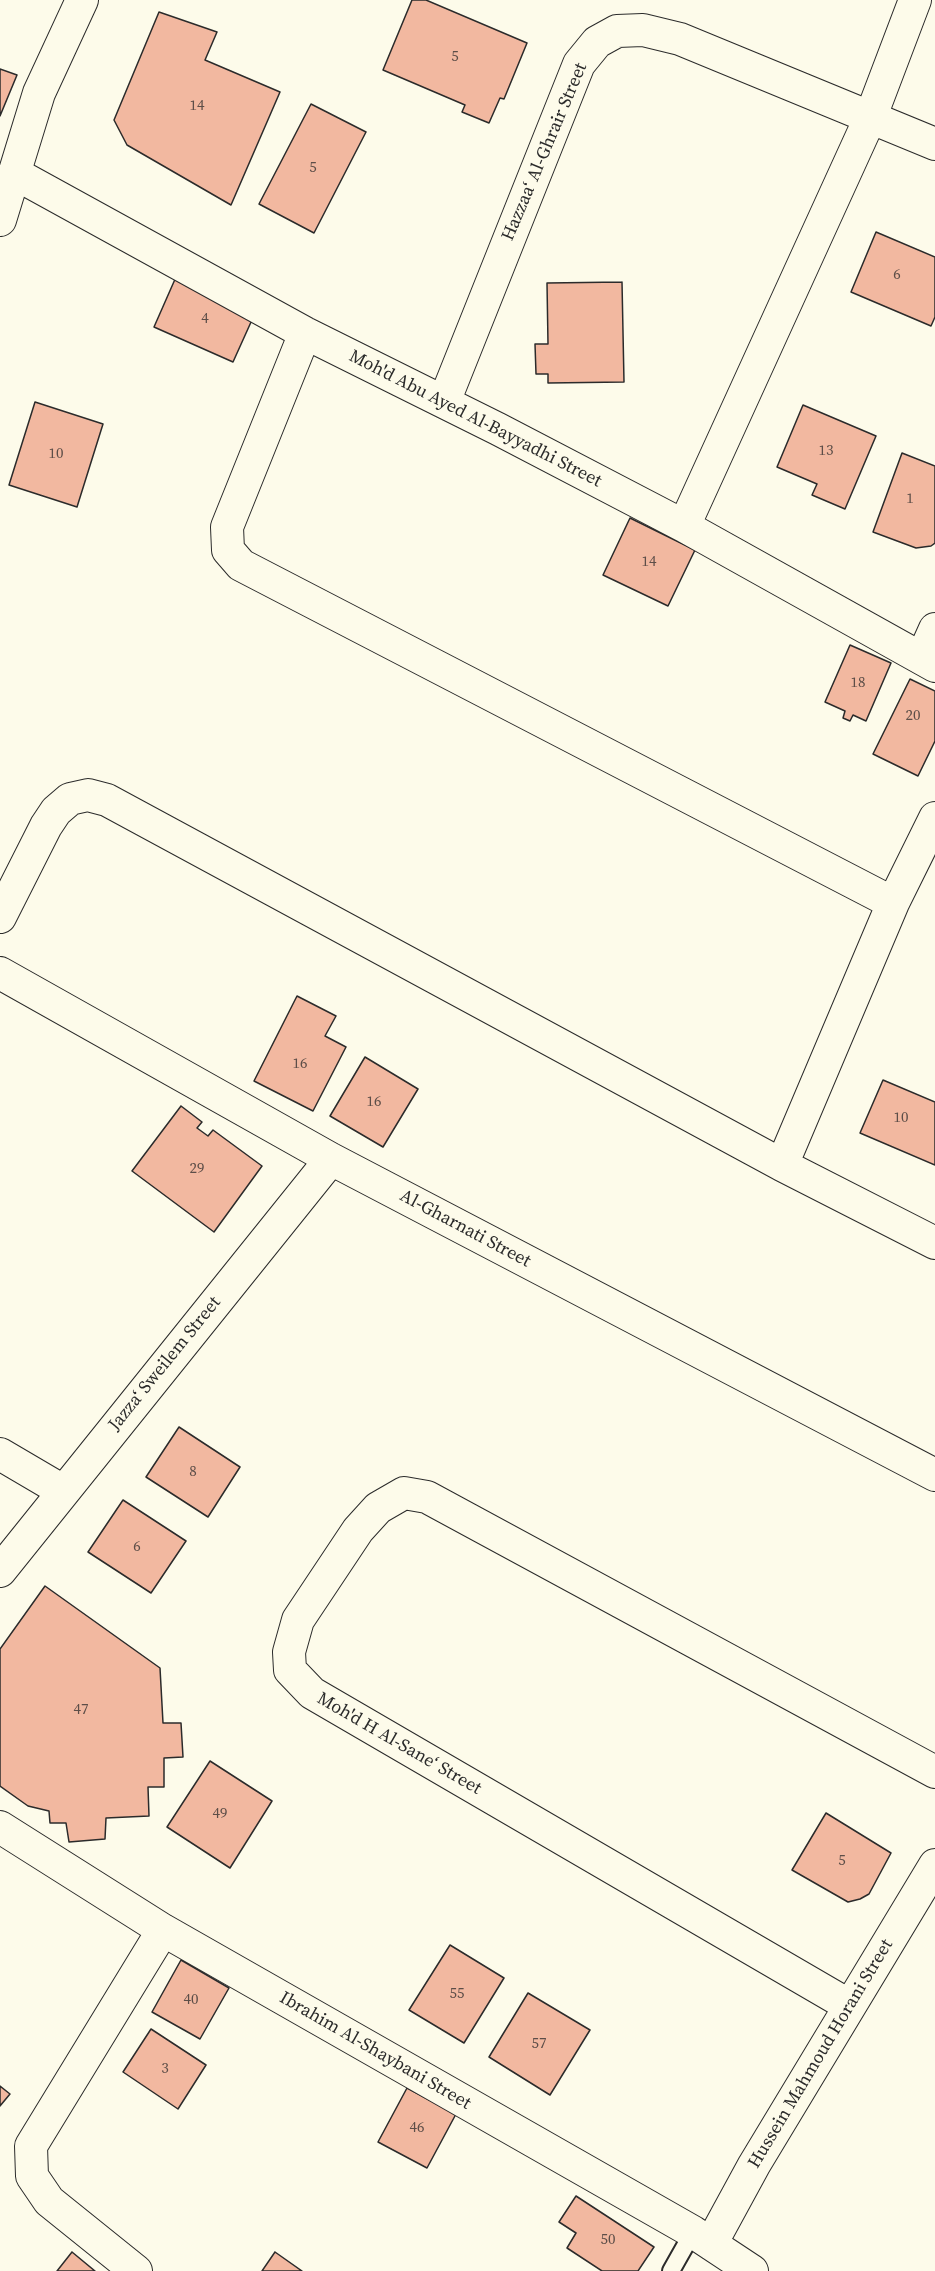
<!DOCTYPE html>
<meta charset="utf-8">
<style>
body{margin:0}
canvas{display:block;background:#fdfbea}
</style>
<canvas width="935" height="2271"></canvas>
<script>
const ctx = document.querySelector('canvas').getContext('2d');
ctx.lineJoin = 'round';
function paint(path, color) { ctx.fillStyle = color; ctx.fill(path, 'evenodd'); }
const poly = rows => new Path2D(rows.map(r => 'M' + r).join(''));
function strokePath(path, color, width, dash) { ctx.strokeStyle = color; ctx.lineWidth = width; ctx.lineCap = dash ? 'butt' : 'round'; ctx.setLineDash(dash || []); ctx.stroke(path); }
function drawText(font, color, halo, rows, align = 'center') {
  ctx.font = font + ' "Source Serif 4",serif'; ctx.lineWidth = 4.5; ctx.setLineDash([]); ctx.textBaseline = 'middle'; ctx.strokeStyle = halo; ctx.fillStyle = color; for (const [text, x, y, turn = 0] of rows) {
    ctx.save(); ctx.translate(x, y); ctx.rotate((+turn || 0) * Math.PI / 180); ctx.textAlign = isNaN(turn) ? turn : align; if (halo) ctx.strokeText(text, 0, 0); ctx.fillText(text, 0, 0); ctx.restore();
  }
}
const building = poly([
 [412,0,426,0,527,43,504,99,500,98,489,123,462,112,465,105,383,70,412,0],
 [159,12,217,32,205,60,280,92,231,205,127,145,114,120,159,12],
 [0,69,17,75,0,116,0,69],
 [311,104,366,132,314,233,259,204,311,104],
 [876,232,935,257,935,317,931,326,851,292,876,232],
 [176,277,256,311,233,362,154,327,176,277],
 [622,282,624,382,548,383,548,374,536,374,535,344,548,344,547,283,622,282],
 [35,402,103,424,77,507,9,485,35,402],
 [803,405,876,436,845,509,812,495,817,484,777,467,803,405],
 [902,453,935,466,935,543,931,546,916,548,873,532,902,453],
 [630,518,695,550,668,606,603,575,630,518],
 [850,645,891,663,866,721,853,715,850,721,843,718,845,711,825,702,850,645],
 [910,679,935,691,935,741,918,776,873,754,910,679],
 [297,996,336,1016,325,1036,346,1047,313,1111,254,1081,297,996],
 [365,1057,418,1089,383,1147,330,1116,365,1057],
 [883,1080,935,1102,935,1165,860,1133,883,1080],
 [181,1106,202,1122,197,1128,208,1136,213,1130,262,1166,214,1232,132,1171,181,1106],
 [179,1427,240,1467,208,1517,146,1477,179,1427],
 [123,1500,186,1541,151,1593,88,1552,123,1500],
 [45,1586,160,1668,163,1723,181,1723,183,1757,164,1758,164,1787,148,1787,149,1816,106,1818,105,1839,69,1842,66,1823,50,1823,49,1811,28,1806,0,1786,0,1649,45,1586],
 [210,1761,272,1801,230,1868,167,1827,210,1761],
 [826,1813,891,1853,869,1894,860,1899,848,1902,792,1870,826,1813],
 [450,1945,504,1978,464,2043,409,2010,450,1945],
 [181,1960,229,1988,200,2039,152,2012,181,1960],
 [528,1993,590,2030,550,2095,489,2057,528,1993],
 [151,2029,206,2065,178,2109,123,2072,151,2029],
 [0,2086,10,2094,0,2106,0,2086],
 [407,2088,456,2114,427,2168,378,2142,407,2088],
 [576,2196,654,2247,638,2271,602,2271,567,2248,576,2233,559,2222,576,2196],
 [72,2252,95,2271,57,2271,72,2252],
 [275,2252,302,2271,262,2271,275,2252]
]);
paint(building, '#f2b8a0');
strokePath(building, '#2b2b2b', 1.5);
const lane = poly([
 [671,2271,693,2232]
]);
const street = poly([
 [14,173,305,333,498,429,684,526,935,666],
 [0,220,39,93,82,0],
 [305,333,227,527,228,550,241,565,893,903],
 [444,402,579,64,597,42,617,31,643,30,680,39,935,144],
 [684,526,871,116,915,0],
 [922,658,935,629],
 [0,917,46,826,56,811,70,799,88,795,107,800,782,1165,935,1243],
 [0,973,331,1159,935,1475],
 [782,1165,893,903,935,818],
 [0,1454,63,1491],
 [0,1571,331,1159],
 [0,1827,163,1930,693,2232,752,2271],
 [850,2006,312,1693,290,1670,289,1652,298,1620,358,1530,378,1508,404,1493,427,1497,935,1772],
 [711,2244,754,2165,935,1865],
 [136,2271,49,2201,32,2176,31,2146,163,1930]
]);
strokePath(lane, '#2b2b2b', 20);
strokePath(street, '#2b2b2b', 34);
strokePath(lane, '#fdfbea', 16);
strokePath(street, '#fdfbea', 32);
drawText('15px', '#5d4e48', null, [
 ["5",455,57],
 ["14",197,106],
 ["5",313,168],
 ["6",897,275],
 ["4",205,319],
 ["13",826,451],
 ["10",56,454],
 ["1",910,499],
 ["14",649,562],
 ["18",858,683],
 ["20",913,716],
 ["16",300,1064],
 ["16",374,1102],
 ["10",901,1118],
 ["29",197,1169],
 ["8",193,1472],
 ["6",137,1547],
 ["47",81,1710],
 ["49",220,1814],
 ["5",842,1861],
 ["55",457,1994],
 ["40",191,2000],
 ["57",539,2044],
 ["3",165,2069],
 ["46",417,2128],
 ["50",608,2240]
]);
drawText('18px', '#2b2b2b', '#fdfbea', [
 ["Hazzaa‘ Al-Ghrair Street",545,152,-67],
 ["Moh'd Abu Ayed Al-Bayyadhi Street",475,419,27],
 ["Al-Gharnati Street",465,1229,28],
 ["Jazza‘ Sweilem Street",165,1364,-51],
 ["Moh'd H Al-Sane‘ Street",399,1744,30],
 ["Ibrahim Al-Shaybani Street",375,2051,30],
 ["Hussein Mahmoud Horani Street",821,2054,-59]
]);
</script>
